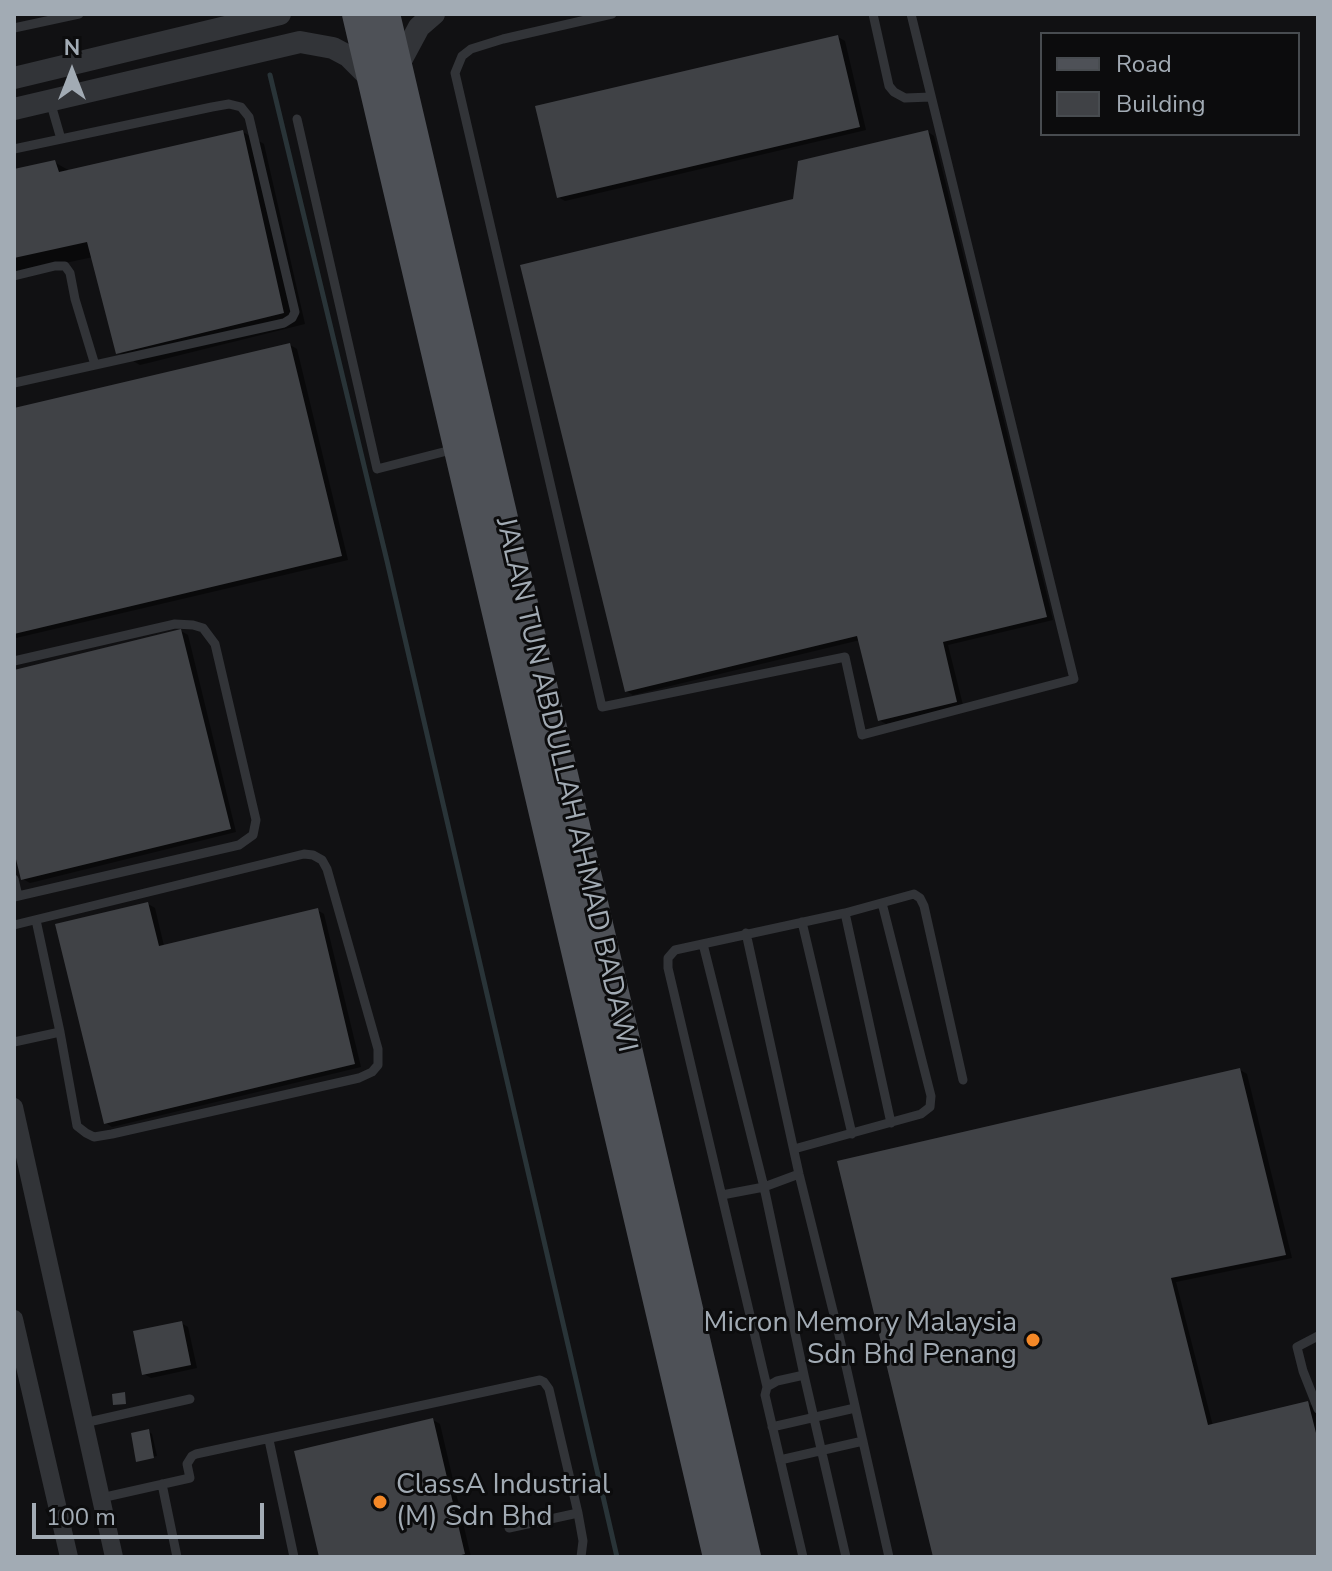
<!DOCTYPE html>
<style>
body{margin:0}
#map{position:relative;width:1332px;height:1571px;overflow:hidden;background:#111113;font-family:"Nunito Sans",sans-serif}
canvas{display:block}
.frame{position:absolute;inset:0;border:16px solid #a2abb4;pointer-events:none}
.legend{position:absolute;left:1040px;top:32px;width:260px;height:104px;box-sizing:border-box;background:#0c0c0d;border:2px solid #484c50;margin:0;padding:10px 14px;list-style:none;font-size:24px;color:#a2abb4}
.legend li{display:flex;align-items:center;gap:16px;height:40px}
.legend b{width:40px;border:2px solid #484c50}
.north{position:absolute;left:32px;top:32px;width:80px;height:80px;-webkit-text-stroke:6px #0c0c0d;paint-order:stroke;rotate:0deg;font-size:22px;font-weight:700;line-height:32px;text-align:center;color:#a2abb4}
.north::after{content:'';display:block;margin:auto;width:28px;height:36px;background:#a2abb4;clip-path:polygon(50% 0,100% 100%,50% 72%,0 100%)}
.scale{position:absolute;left:32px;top:1503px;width:232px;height:36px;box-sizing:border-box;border:4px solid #a2abb4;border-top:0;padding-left:10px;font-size:24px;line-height:28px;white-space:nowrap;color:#a2abb4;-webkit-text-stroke:6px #0c0c0d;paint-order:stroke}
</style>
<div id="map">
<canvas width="1332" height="1571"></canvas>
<div class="frame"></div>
<ul class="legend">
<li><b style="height:10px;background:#4e5157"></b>Road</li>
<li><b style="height:22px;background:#404246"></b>Building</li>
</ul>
<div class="north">N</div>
<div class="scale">100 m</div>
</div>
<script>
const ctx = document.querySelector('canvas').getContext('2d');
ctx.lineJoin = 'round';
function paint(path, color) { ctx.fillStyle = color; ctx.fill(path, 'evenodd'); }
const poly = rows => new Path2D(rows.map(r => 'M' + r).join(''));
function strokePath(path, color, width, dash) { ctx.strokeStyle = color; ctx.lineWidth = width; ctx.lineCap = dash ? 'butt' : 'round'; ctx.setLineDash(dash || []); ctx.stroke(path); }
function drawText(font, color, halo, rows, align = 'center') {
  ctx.font = font + ' "Nunito Sans",sans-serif'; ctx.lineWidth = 6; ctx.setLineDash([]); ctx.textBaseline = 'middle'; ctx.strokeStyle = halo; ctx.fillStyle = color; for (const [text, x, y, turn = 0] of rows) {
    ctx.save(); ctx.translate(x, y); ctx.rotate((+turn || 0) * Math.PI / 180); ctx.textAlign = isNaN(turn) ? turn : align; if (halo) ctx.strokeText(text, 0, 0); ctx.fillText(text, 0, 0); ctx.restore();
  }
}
paint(poly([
 [838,37,845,41,866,130,565,201,558,197],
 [243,132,264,144,305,324,140,365,118,352,93,257,14,274,14,171,54,162,70,171],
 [928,132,934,136,1053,620,948,645,963,705,886,724,879,720,860,640,633,695,626,691,795,200],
 [290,345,297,349,348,560,16,638,14,637,14,410],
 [181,631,188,635,236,832,30,883,23,879,14,843,14,672],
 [148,904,155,908,164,946,317,910,324,914,361,1067,112,1127,106,1123],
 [1240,1070,1247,1074,1292,1258,1176,1282,1213,1426,1308,1404,1315,1407,1318,1420,1318,1557,935,1557],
 [181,1323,188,1327,197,1368,151,1378,144,1374],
 [433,1420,440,1424,471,1557,322,1557],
 [148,1431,152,1434,157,1456,139,1459]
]), '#0007');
strokePath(poly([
 [270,75,387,561,617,1557]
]), '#293438', 5);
paint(poly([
 [838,35,860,127,557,198,535,106],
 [243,130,284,313,116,354,87,242,14,258,14,169,55,160,59,172],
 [928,130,1047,617,943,642,957,702,878,721,857,636,625,692,520,265,793,199,798,161],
 [290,343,342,556,14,634,14,408],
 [181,629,231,829,21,880,14,851,14,670],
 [148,902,159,946,318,908,355,1064,104,1124,55,924],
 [1240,1068,1286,1255,1171,1278,1208,1425,1308,1401,1318,1441,1318,1557,933,1557,837,1161],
 [182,1321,191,1365,142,1375,133,1331],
 [125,1392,126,1404,113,1405,112,1394],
 [433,1418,465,1554,454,1557,319,1557,294,1451],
 [149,1429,154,1458,136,1462,131,1433]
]), '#404246');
strokePath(poly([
 [612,14,503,39,471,49,462,56,455,73,602,707,845,657,862,735,1074,679,911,14],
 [873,14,889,86,894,92,905,98,931,97],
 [14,28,79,14],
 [50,101,61,139],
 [297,119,377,469,455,449],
 [14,149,212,107,229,104,241,107,249,117,295,312,292,318,284,323,14,383],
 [14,276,55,266,65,266,70,273,75,299,95,365],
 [14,661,175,624,193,625,203,628,215,644,256,820,253,835,239,845,14,897],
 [14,879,18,896],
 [845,913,891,1123],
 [802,922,852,1134],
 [14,925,304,854,313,855,322,860,327,869,378,1049,378,1065,372,1072,359,1078,112,1134,94,1137,86,1133,77,1126,60,1032,36,920],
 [746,933,799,1174,839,1335,889,1557],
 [703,944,764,1187,804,1375,846,1557],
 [14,1042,60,1032],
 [794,1149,921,1114,930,1107,931,1096,882,903],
 [722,1195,764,1187,799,1174],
 [1318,1336,1297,1347,1303,1371,1318,1409],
 [767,1387,668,968,668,958,675,950,845,913,914,894,920,898,924,906,963,1080],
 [84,1423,190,1399],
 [772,1427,855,1408],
 [269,1440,294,1557],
 [780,1460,863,1441],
 [162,1484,177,1557],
 [101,1498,190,1478,187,1464,192,1456,196,1454,540,1380,544,1382,549,1389,578,1513,583,1541,581,1557],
 [509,1528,578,1513],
 [803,1557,765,1395,767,1387,770,1385,777,1381,804,1375]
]), '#323438', 9);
strokePath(poly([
 [14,1107,114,1557],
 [14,1319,69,1557]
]), '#323438', 18);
strokePath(poly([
 [397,68,419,27,434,14],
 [14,78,280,14],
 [14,109,300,42,333,48,348,56,372,80]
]), '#323438', 22);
strokePath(poly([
 [357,14,718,1557],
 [385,14,746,1557]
]), '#4e5157', 30);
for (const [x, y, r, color] of [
 [1033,1340,8,"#f48827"],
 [380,1502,8,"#f48827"]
]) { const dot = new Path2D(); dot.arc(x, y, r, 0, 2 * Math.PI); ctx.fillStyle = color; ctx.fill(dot); strokePath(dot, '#0c0c0d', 3); }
drawText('28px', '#a2abb4', '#0c0c0d', [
 ["JALAN TUN ABDULLAH AHMAD BADAWI",565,785,77]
]);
drawText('28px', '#a2abb4', '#0c0c0d', [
 ["Micron Memory Malaysia",1017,1324],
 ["Sdn Bhd Penang",1017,1356],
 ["ClassA Industrial",396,1486,"left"],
 ["(M) Sdn Bhd",396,1518,"left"]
], 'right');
</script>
